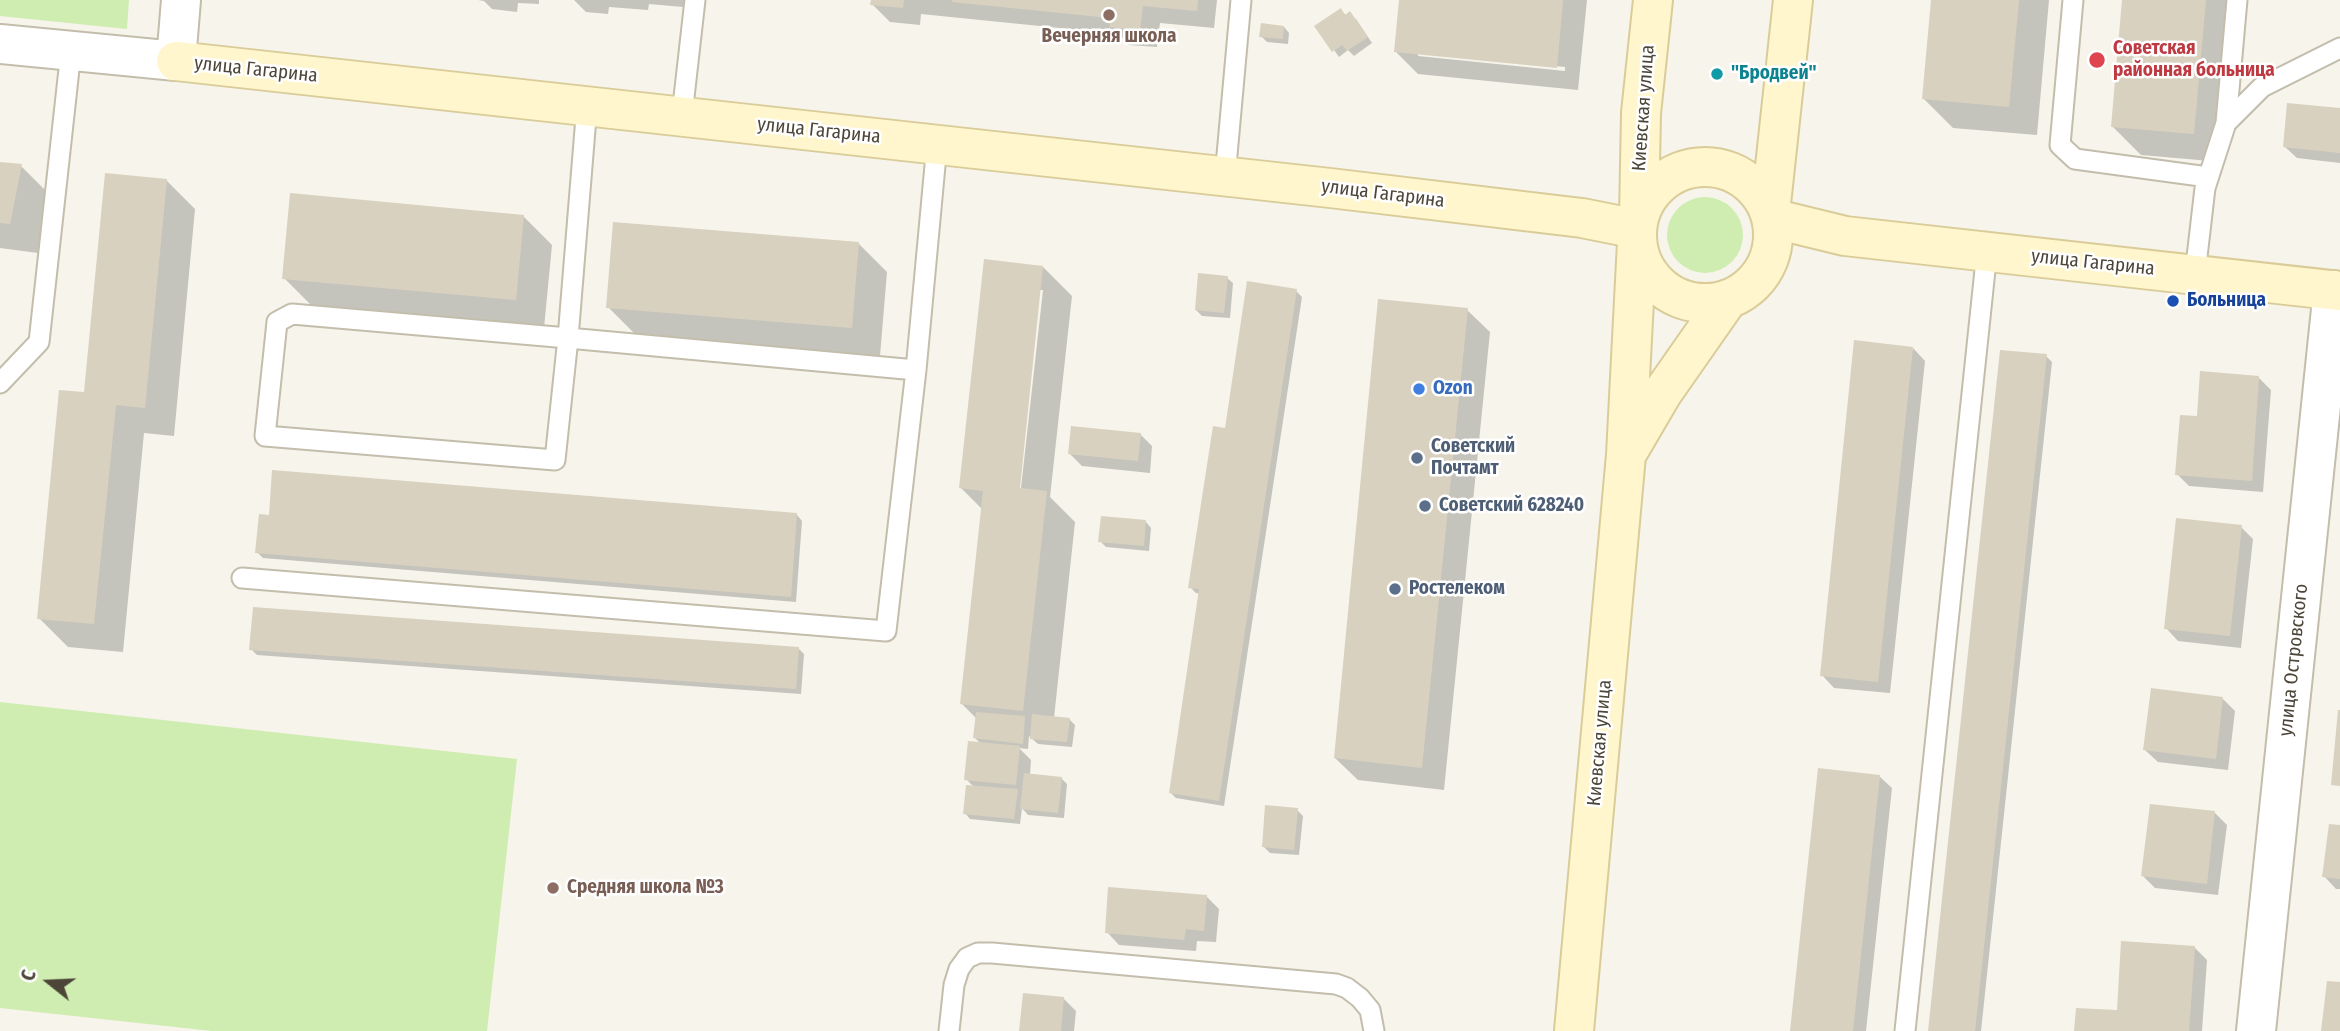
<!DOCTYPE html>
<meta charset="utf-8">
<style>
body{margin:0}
#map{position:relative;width:2340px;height:1031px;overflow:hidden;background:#f6f4eb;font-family:"Fira Sans Condensed",sans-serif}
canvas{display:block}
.north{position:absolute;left:14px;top:947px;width:70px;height:70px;-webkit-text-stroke:5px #fff;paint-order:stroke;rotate:288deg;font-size:19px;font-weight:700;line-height:28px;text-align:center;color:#4c4538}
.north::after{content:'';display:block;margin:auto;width:24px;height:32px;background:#4c4538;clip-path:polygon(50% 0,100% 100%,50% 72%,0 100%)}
</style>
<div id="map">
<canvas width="2340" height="1031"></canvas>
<div class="north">С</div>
</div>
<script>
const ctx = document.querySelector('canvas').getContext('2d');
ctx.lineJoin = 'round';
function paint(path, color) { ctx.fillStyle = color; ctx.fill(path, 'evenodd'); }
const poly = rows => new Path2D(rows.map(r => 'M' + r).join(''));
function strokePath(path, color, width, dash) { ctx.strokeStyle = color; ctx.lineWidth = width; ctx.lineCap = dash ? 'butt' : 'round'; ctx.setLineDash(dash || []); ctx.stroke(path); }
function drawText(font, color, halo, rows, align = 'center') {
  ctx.font = font + ' "Fira Sans Condensed",sans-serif'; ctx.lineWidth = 5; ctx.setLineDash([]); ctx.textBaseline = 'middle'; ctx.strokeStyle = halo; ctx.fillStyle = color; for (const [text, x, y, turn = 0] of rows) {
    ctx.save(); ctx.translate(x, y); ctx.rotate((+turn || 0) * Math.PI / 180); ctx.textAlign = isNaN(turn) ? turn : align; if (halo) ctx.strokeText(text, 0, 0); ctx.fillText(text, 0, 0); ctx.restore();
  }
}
paint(poly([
 [0,0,129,0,127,29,0,16],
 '1667 235a38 38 0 1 1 76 0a38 38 0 1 1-76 0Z',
 [0,702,517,759,487,1031,212,1031,0,1008]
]), '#cfedb1');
paint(poly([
 [478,0,539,0,539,4,518,3,517,12,492,9,484,1],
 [574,0,684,0,683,7,649,4,648,10,609,7,608,14,586,12],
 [872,0,1217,0,1214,28,1160,23,1157,47,1129,45,1119,34,921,14,920,25,890,22,872,4],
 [1401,0,1587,0,1578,90,1418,74,1396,52],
 [1418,53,1565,67,1565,71,1418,56],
 [1933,0,2049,0,2037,135,1953,128,1924,99],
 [2124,0,2237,0,2222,162,2141,155,2112,126],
 [1340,10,1347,16,1356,19,1372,43,1354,56,1348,50,1339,57,1317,26],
 [1284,27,1289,33,1288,44,1267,42,1261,36],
 [2340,110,2340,163,2297,158,2284,146],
 [0,164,21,166,50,195,38,253,0,248],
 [166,180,195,209,174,436,144,433,123,652,68,647,39,618,85,394],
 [523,216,552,245,544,328,313,307,284,278],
 [858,243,887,272,880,356,637,336,608,307],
 [1043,267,1072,296,1050,497,1075,522,1054,718,1069,719,1075,725,1072,747,1038,744,1029,736,1028,749,1019,748,1031,760,1030,775,1061,778,1067,784,1064,818,1028,815,1022,808,1020,824,970,819,965,813,974,787,966,779,981,744,975,738,977,719,962,704,983,510,961,488],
 [1039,290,1043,290,1020,497,1017,497],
 [1227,278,1233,283,1230,318,1202,316,1196,310],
 [1296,291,1302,297,1224,806,1176,798,1171,793,1200,594,1196,593,1190,587,1226,430],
 [1467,310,1490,332,1444,790,1358,780,1335,758],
 [1913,348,1925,361,1890,693,1834,688,1822,675],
 [2046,356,2052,362,1981,1031,1930,1031],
 [2259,378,2271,390,2263,492,2189,486,2177,474,2199,418],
 [1140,434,1152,446,1150,473,1082,466,1070,454],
 [797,515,802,521,796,602,263,558,257,552],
 [1146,522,1151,528,1149,551,1106,547,1100,541],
 [2241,527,2253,539,2241,648,2178,641,2166,628],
 [798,648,804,654,801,694,257,655,251,649],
 [2223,699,2235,711,2228,770,2158,762,2145,750],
 [1879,776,1892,788,1866,1031,1792,1031],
 [1297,810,1303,816,1299,855,1270,853,1264,847],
 [2215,813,2227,825,2218,895,2155,888,2143,876],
 [2340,827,2340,889,2336,889,2324,876],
 [1207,897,1219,909,1216,942,1197,941,1196,951,1119,945,1107,932],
 [2194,947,2207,960,2202,1031,2076,1031,2118,1012],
 [1063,998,1076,1011,1074,1031,1021,1031]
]), '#0003');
paint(poly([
 [871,0,904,0,903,8,870,5],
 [952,0,1198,0,1197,11,1143,6,1140,31,1110,27,1110,18,952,2],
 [1399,0,1563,0,1557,68,1394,52],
 [1931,0,2019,0,2009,107,1922,99],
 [2122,0,2206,0,2194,134,2111,127],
 [1341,8,1345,15,1350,11,1368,37,1347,51,1342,45,1332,52,1314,26],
 [1261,23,1284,26,1283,39,1259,37],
 [2287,103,2340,108,2340,153,2283,147],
 [0,162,22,164,10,224,0,223],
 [105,173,167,179,145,408,116,405,94,624,37,619,59,390,84,392],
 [290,193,524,215,516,300,282,279],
 [613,222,859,242,852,328,606,308],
 [984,259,1043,266,1020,488,1047,491,1023,711,960,704,983,491,959,488],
 [1198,273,1228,276,1224,313,1195,310],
 [1247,281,1297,289,1219,801,1169,793,1199,589,1188,588,1213,426,1225,428],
 [1378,299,1468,308,1422,768,1334,758],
 [1854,340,1913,347,1878,682,1820,676],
 [2000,350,2047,354,1975,1031,1928,1031],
 [2200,371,2259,376,2252,481,2175,475,2180,415,2197,416],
 [1071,426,1141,433,1138,461,1068,454],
 [272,470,797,513,791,597,255,553,259,514,269,515],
 [1101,516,1146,520,1144,546,1098,542],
 [2176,518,2242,525,2230,636,2164,629],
 [253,607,799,647,796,689,249,650],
 [2151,688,2223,697,2216,759,2143,750],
 [2338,710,2340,710,2340,786,2331,785],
 [976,712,1025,716,1023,744,973,738],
 [1032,714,1070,718,1067,742,1030,739],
 [968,741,1020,746,1016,785,964,780],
 [1818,768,1880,775,1853,1031,1790,1031],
 [1024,773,1062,777,1058,813,1020,809],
 [966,785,1018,789,1014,819,963,814],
 [2150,804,2215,811,2207,884,2141,876],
 [1265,805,1298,808,1294,850,1262,847],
 [2329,824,2340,825,2340,879,2322,877],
 [1108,887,1207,895,1204,931,1186,929,1184,940,1105,933],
 [2121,941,2195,946,2189,1031,2074,1031,2076,1008,2117,1010],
 [2327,981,2340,982,2340,1031,2321,1031],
 [1023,993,1064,997,1061,1031,1019,1031]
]), '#d9d1bf');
const lane = poly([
 [2073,0,2060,145,2075,159,2208,177],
 [587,105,568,338,916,370,937,144],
 [682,115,695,0],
 [2226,123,2237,0],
 [1225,177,1241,0],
 [2195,274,2205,188,2226,123,2262,87,2340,48],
 [292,314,568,338,555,460,265,436,277,322,292,314],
 [0,383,39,342,71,51],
 [242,578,886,631,916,370],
 [949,1031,954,985,959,969,967,958,978,953,992,953,1336,984,1347,988,1360,998,1370,1010,1374,1031],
 [1905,1031,1987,251]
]);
const street = poly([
 [0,44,176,61,181,0],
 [2256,1031,2333,290]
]);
const secondary = poly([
 [176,61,1330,188,1582,218,1637,229],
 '1637 235a68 68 0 1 1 136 0a68 68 0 1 1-136 0Z',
 [1770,213,1793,0],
 [1639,217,1641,113,1653,0],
 [1771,218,1845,236,2340,291],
 [1629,450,1663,392,1728,299],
 [1574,1031,1626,455,1637,242]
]);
strokePath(lane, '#c3bdac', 23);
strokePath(street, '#c3bdac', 42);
strokePath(secondary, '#dacc98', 42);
strokePath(lane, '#fff', 19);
strokePath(street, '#fff', 38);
strokePath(secondary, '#fff6cd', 38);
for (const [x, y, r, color] of [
 [1109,15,7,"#8d6e63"],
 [2097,60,9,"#e0444e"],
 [1717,74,7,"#0f9aa8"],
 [2173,301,7,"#1a4fb4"],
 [1419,389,7,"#3f7fe0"],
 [1417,458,7,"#5c6f8a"],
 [1425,506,7,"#5c6f8a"],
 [1395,589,7,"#5c6f8a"],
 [553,888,7,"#8d6e63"]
]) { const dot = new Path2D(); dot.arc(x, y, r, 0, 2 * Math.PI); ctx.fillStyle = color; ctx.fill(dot); strokePath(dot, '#fff', 2.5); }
drawText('bold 19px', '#785e54', '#fff', [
 ["Вечерняя школа",1109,37],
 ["Средняя школа №3",567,888,"left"]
]);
drawText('bold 19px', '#be3a42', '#fff', [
 ["Советская",2113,49],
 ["районная больница",2113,71]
], 'left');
drawText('19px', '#4c4538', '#fff', [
 ["улица Гагарина",256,70,6],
 ["Киевская улица",1644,108,-86],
 ["улица Гагарина",819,131,6],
 ["улица Гагарина",1383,194,7],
 ["улица Гагарина",2093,263,6],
 ["улица Островского",2294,660,-84],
 ["Киевская улица",1600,743,-85]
]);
drawText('bold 19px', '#0d838f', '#fff', [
 ["\"Бродвей\"",1731,74]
], 'left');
drawText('bold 19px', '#164399', '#fff', [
 ["Больница",2187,301]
], 'left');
drawText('bold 19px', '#366cbe', '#fff', [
 ["Ozon",1433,389]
], 'left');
drawText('bold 19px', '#4e5e75', '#fff', [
 ["Советский",1431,447],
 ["Почтамт",1431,469],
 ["Советский 628240",1439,506],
 ["Ростелеком",1409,589]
], 'left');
</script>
